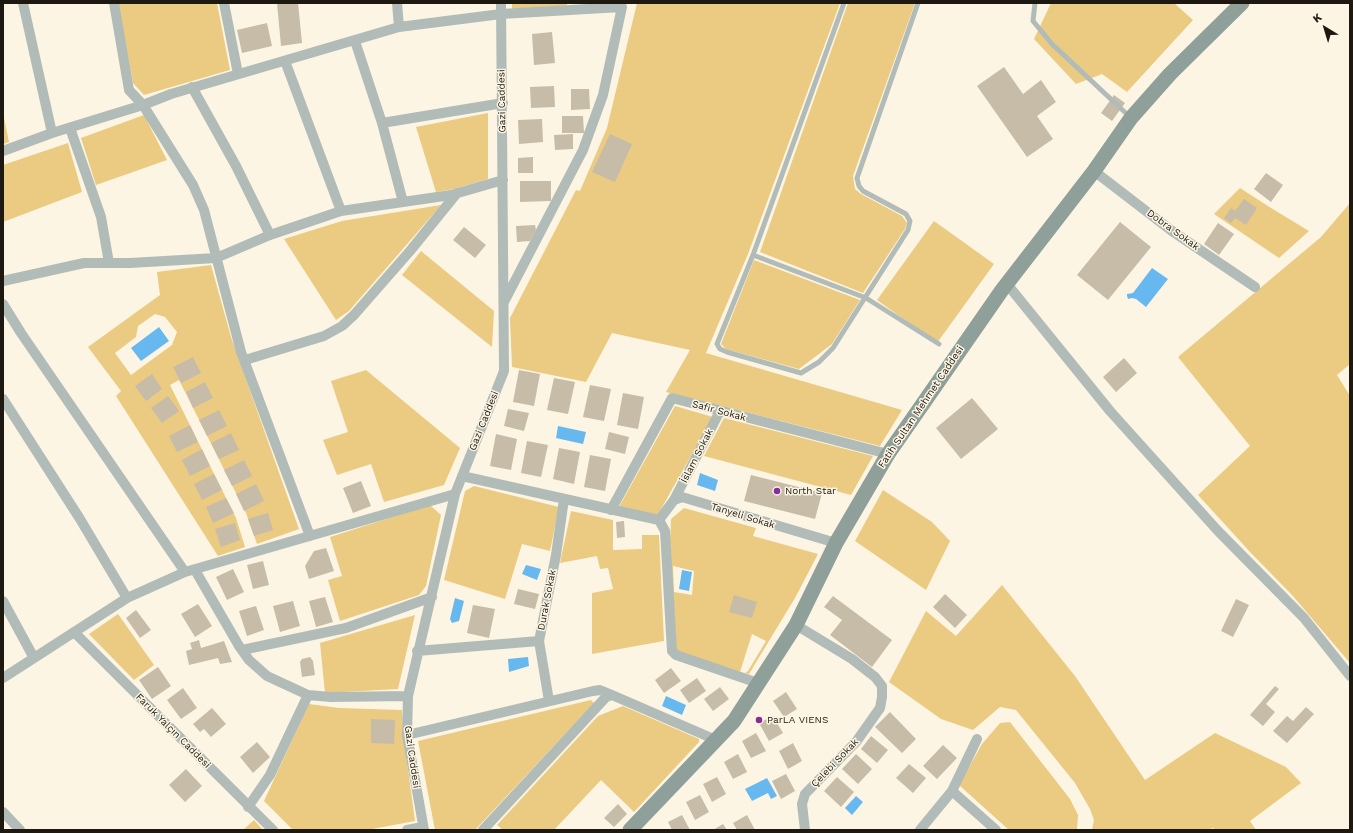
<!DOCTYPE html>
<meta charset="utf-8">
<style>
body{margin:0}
#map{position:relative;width:1353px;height:833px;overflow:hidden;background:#fdf5e3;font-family:"Work Sans",sans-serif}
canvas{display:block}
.frame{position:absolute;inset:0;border:4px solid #1d1911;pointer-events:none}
.north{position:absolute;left:1305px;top:8px;width:40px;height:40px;-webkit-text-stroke:3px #fdf5e3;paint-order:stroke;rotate:322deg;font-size:11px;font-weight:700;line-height:16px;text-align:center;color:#1d1911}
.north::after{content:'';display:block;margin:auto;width:14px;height:18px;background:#1d1911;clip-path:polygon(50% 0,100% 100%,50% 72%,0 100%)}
</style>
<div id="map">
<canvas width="1353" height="833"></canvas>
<div class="frame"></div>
<div class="north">K</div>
</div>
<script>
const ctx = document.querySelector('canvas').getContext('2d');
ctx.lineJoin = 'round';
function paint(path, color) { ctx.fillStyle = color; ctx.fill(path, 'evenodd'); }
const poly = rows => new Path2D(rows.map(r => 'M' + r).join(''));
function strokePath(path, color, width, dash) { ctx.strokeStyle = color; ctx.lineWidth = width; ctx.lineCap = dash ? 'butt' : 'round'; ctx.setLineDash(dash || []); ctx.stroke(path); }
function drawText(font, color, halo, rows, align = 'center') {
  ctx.font = font + ' "Work Sans",sans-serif'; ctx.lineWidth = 3; ctx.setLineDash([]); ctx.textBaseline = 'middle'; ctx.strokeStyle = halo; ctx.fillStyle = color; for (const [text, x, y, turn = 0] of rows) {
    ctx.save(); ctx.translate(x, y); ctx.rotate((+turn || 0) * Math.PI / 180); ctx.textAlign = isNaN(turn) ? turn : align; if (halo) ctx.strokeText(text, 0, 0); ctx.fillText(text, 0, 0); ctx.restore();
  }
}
paint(poly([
 [118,3,217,3,230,70,144,95,133,83],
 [512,3,567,3,567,6,512,9],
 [637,3,840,3,748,254,706,353,902,410,880,446,666,392,690,350,612,333,586,382,512,367,510,318,576,190,580,191,607,128],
 [848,3,915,3,853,176,855,189,861,194,902,216,907,223,905,229,863,293,760,252],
 [1051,3,1174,3,1193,20,1127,92,1102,74,1076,84,1034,39],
 [3,113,9,142,3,144],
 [488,113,488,179,454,189,436,192,416,127],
 [144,115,167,160,96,185,81,138],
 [68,143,82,192,3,222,3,165],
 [1240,188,1271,208,1309,231,1279,258,1214,214],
 [1350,203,1350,364,1337,375,1350,396,1350,663,1292,595,1251,553,1198,495,1250,446,1178,357,1321,237],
 [441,205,349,311,336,320,284,239,342,221],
 [934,221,994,264,937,343,877,300],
 [421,251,494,311,492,347,402,275],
 [754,260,860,300,832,344,799,369,726,349,721,344],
 [211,265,231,337,299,529,257,544,246,513,179,380,170,385,236,518,245,547,218,556,116,396,121,391,88,347,160,295,157,272],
 [155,314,165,317,177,332,172,345,131,375,115,353,136,337,138,326],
 [366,370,460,448,444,485,384,502,371,464,337,475,323,440,348,432,331,381],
 [675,406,713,417,657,516,619,507],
 [724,418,873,456,851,495,704,456],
 [474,486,559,507,550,551,522,544,505,599,444,580,465,491],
 [883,490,932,522,950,541,926,590,855,541],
 [430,505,441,515,426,586,419,595,340,621,328,580,342,576,330,537],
 [684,508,756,528,753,536,818,554,795,598,749,674,745,673,748,671,766,641,752,634,740,672,677,653,674,646,669,563,671,519],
 [673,566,694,571,692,595,674,592],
 [571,511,613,520,613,550,642,549,642,535,659,535,664,641,592,654,592,593,613,589,608,568,600,569,597,556,560,563],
 [1002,585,1075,676,1145,780,1215,733,1286,767,1301,783,1250,821,1256,830,1218,830,1212,828,1210,830,1092,830,1094,820,1090,809,1075,783,1016,710,1000,707,973,730,941,719,889,682,926,611,956,636],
 [118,614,154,665,134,680,89,634],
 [415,615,398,689,325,693,320,643],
 [591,700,594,703,475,830,435,830,418,741],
 [309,704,339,708,402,710,403,733,415,821,367,830,293,830,264,801],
 [623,706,699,739,699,742,634,812,601,780,554,830,503,830,497,825,598,716],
 [1010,722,1070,799,1078,815,1077,830,1009,830,959,785,982,744,1000,723],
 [254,820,263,830,243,830]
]), '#ebca82');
paint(poly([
 [1152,268,1168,279,1146,307,1136,299,1132,298,1128,299,1127,296,1127,294,1133,293],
 [159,327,169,341,141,361,131,348],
 [558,426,586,432,583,444,556,438],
 [700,473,718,480,715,491,697,485],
 [526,565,541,569,537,580,522,574],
 [682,570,692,572,689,591,679,589],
 [455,598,464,601,459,621,452,623,450,619],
 [528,657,529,666,509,672,508,659],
 [666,696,686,705,682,715,662,706],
 [767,778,777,796,771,799,768,793,752,801,745,789],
 [856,796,863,802,852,815,845,808]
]), '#68b8f0');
paint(poly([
 [277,3,298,3,302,43,281,46],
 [267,23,272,46,242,53,237,30],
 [552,32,555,63,534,65,532,34],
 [1004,67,1023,94,1041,80,1056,102,1037,116,1053,139,1027,157,977,86],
 [554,86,555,107,531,108,530,87],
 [571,89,589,89,590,109,571,110],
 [1114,95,1125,103,1112,121,1101,113],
 [562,116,583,116,584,133,562,133],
 [542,119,543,142,519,144,518,120],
 [573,134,573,149,555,150,554,135],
 [610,134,632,144,615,182,592,172],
 [533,157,533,173,518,173,518,158],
 [1266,173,1283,185,1271,202,1254,189],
 [520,181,551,181,551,201,520,202],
 [1244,199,1257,208,1246,225,1235,218,1231,223,1224,218,1231,208,1235,211],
 [1120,222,1151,247,1108,300,1077,275],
 [1218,223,1234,234,1219,255,1204,244],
 [535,225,536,230,530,241,517,242,516,226],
 [464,227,486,245,475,258,453,240],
 [193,357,201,373,181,383,173,367],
 [1124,358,1137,373,1116,392,1103,377],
 [519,370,540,374,534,406,513,402],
 [152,374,162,389,146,401,135,386],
 [554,378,575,382,568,414,547,410],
 [205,382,213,398,193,408,186,392],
 [590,385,611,389,604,421,583,417],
 [623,393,644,397,638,429,617,425],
 [168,396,179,411,162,423,151,408],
 [972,398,998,429,961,459,936,428],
 [508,409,529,413,524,431,504,426],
 [219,410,227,426,207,436,199,420],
 [190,425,198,442,177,452,169,436],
 [609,432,629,437,625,454,605,449],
 [231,433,239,450,219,459,211,443],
 [496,434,517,439,511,470,490,466],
 [527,441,548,445,541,477,521,473],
 [559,448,580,452,574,484,553,479],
 [202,449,210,466,190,476,182,460],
 [590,455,611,459,605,491,584,487],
 [244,460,252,476,232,486,224,470],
 [214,474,222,490,202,500,194,484],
 [751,475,822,493,815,519,744,501],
 [361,481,371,506,353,513,343,488],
 [256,484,264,501,244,511,236,494],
 [226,498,234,513,213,523,206,507],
 [268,513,273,530,254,536,248,519],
 [624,521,625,537,617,538,616,522],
 [235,523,240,540,221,547,215,529],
 [326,548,334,571,309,579,305,566,314,551],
 [263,561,269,585,253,589,247,565],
 [233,569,244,592,227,600,216,577],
 [518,589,539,594,535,609,514,604],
 [945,594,967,615,955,628,933,607],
 [734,595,757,602,752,618,729,612],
 [833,596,892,640,872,667,830,635,842,620,824,607],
 [325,597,333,622,316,627,309,601],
 [1236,599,1249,605,1233,637,1221,631],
 [293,601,300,626,280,632,273,606],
 [198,604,212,626,195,637,181,614],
 [473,605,495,609,489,638,467,633],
 [256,606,264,630,247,636,239,611],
 [136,610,151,630,140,638,126,618],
 [199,640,201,648,224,641,232,662,220,664,218,658,189,665,186,651,192,649,190,643],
 [310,657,313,661,315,675,302,677,300,662,302,659],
 [158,667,171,686,152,699,139,680],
 [671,668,681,681,664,693,655,680],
 [697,678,706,691,689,703,680,690],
 [1275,686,1279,689,1266,704,1275,712,1263,726,1250,715],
 [720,687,729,699,713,711,704,699],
 [183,688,197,708,181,719,167,700],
 [786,692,797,709,784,717,773,701],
 [1306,707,1314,714,1287,743,1273,731,1287,716,1293,721],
 [212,708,226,724,211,737,204,729,200,732,193,724],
 [890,712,916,739,902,753,875,727],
 [773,716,783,733,769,741,759,723],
 [371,719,395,720,394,744,371,743],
 [756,733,766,751,751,758,742,741],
 [871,736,888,750,877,763,861,749],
 [257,742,270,757,253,773,240,757],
 [793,743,802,761,788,769,779,751],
 [943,745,957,758,937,779,923,766],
 [738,754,747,772,733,779,724,762],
 [856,754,872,769,858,784,842,769],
 [909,764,926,778,913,793,896,778],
 [186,769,202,786,185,802,169,785],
 [786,774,795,791,781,799,772,781],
 [717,777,726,794,712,802,703,784],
 [837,777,854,792,841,807,824,791],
 [700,795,709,812,695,820,686,802],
 [618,804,627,814,614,827,604,818],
 [682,815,690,830,672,830,668,822],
 [747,815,755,830,737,830,733,823],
 [723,824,727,830,713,830]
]), '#c6bca7');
strokePath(poly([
 [844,3,753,255,717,344,720,349,727,352,801,373,819,362,833,348,908,230,910,221,906,214,863,191,859,186,857,178,918,3],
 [1035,3,1033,21,1052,44,1130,117],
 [753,255,866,298,939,344]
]), '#b1bcb8', 5);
strokePath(poly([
 [23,3,52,133],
 [114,3,129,90,143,105,193,185,204,210,241,352,310,536],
 [224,3,238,74],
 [397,3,399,27],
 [355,41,382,123,403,202],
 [285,61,341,211],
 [192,87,236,166,270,235],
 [382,123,503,103],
 [70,128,101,217,109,263],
 [3,151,52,133,143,105,171,94,399,27,501,14,622,7,603,95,583,150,504,302],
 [1094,171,1172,231,1255,287],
 [3,281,84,263,130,263,216,258,270,235,341,211,451,195,503,180],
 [1007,284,1110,411,1218,531,1304,618,1350,676],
 [3,304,21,333,185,572],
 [245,360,324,336,342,326,354,315,410,251,457,193],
 [3,399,80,519,127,598],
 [462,476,659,520,665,531,672,651,676,655,758,683],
 [674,500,720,411],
 [611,510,672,398,888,454],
 [659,520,674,500,682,497,836,543],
 [195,570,239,646,249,660,267,676,308,695,331,697,408,696],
 [3,601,34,658],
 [796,625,852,659,875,677,882,686,882,697,880,708,856,742,805,794,802,804,805,830],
 [74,632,273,830],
 [242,650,346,628,432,597],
 [417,651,539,641],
 [3,678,127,598,185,572,455,494],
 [549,701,539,641,556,555,564,499],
 [407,735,593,691,600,690,612,695],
 [952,791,996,830],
 [248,807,270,775,308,695],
 [3,812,20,830],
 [407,830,423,827],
 [424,830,407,735,408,696,455,494,504,371,501,3],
 [483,830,606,697,612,695,716,740],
 [920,830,952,791,977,739]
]), '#b1bcb8', 10);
strokePath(poly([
 [630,830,734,721,796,625,836,543,888,454,1002,290,1094,171,1131,118,1170,74,1242,3]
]), '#8fa09a', 15);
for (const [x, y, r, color] of [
 [777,491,4,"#872d9a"],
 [759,720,4,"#872d9a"]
]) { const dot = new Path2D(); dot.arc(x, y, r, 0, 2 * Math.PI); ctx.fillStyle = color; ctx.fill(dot); strokePath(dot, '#fdf5e3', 1.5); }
drawText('10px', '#1d1911', '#fdf5e3', [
 ["Gazi Caddesi",502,101,-91],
 ["Dobra Sokak",1173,230,36],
 ["Fatih Sultan Mehmet Caddesi",921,407,-56],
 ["Safir Sokak",719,411,15],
 ["Gazi Caddesi",484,421,-68],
 ["İslam Sokak",697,456,-63],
 ["Tanyeli Sokak",743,516,17],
 ["Durak Sokak",547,600,-79],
 ["Faruk Yalçın Caddesi",173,731,45],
 ["Gazi Caddesi",412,757,82],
 ["Çelebi Sokak",835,763,-46]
]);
drawText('10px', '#1d1911', '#fdf5e3', [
 ["North Star",785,491],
 ["ParLA VIENS",767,720]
], 'left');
</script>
